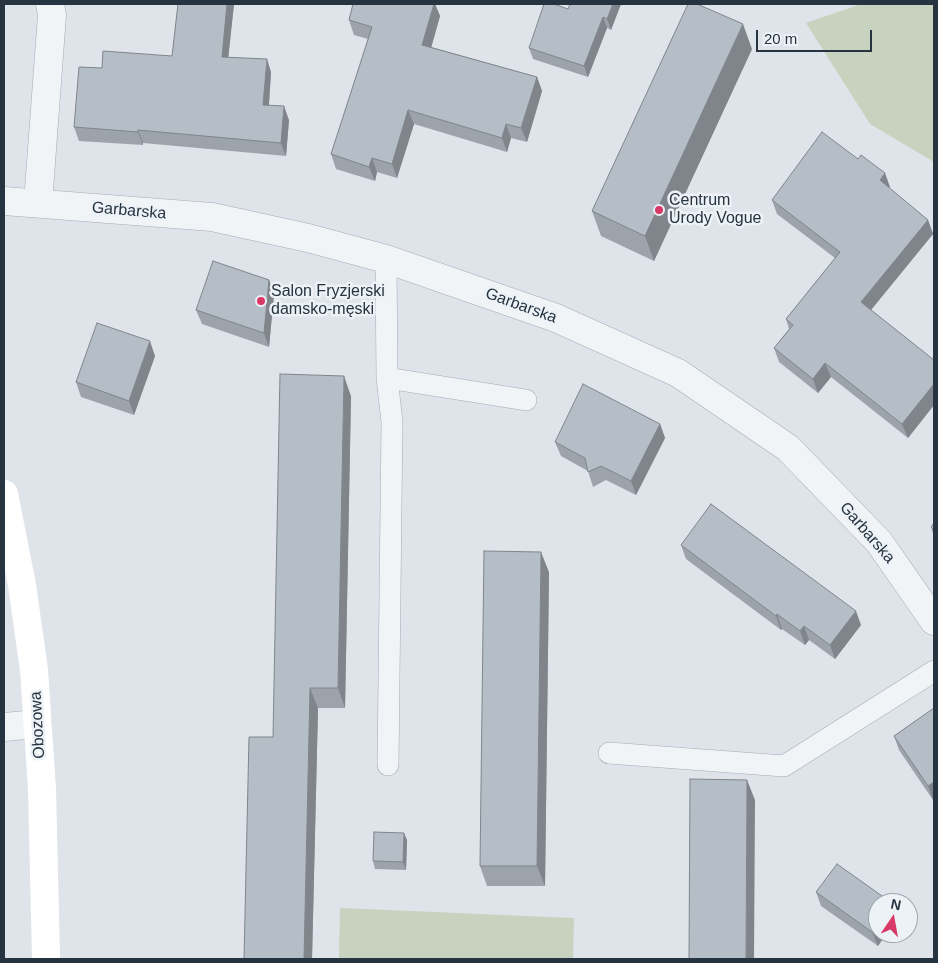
<!DOCTYPE html>
<meta charset="utf-8">
<style>
body{margin:0}
#map{position:relative;width:938px;height:963px;overflow:hidden;background:#dee4e9;font-family:Helvetica,sans-serif}
canvas{display:block}
.frame{position:absolute;inset:0;border:5px solid #263341;pointer-events:none}
.north{position:absolute;left:868px;top:893px;width:50px;height:50px;box-sizing:border-box;background:#edf2f6;border:1px solid #9da6ae;border-radius:50%;rotate:12deg;font-size:14px;font-weight:700;line-height:20px;text-align:center;color:#263341}
.north::after{content:'';display:block;margin:auto;width:18px;height:22px;background:#d83967;clip-path:polygon(50% 0,100% 100%,50% 72%,0 100%)}
.scale{position:absolute;left:756px;top:30px;width:116px;height:22px;box-sizing:border-box;border:2px solid #263341;border-top:0;padding-left:6px;font-size:15px;line-height:18px;white-space:nowrap;color:#263341;-webkit-text-stroke:4px #edf2f6;paint-order:stroke}
</style>
<div id="map">
<canvas width="938" height="963"></canvas>
<div class="frame"></div>
<div class="north">N</div>
<div class="scale">20 m</div>
</div>
<script>
const ctx = document.querySelector('canvas').getContext('2d');
ctx.lineJoin = 'round';
function paint(path, color) { ctx.fillStyle = color; ctx.fill(path, 'evenodd'); }
const poly = rows => new Path2D(rows.map(r => 'M' + r).join(''));
function strokePath(path, color, width, dash) { ctx.strokeStyle = color; ctx.lineWidth = width; ctx.lineCap = dash ? 'butt' : 'round'; ctx.setLineDash(dash || []); ctx.stroke(path); }
function drawText(font, color, halo, rows, align = 'center') {
  ctx.font = font + ' Helvetica,sans-serif'; ctx.lineWidth = 5; ctx.setLineDash([]); ctx.textBaseline = 'middle'; ctx.strokeStyle = halo; ctx.fillStyle = color; for (const [text, x, y, turn = 0] of rows) {
    ctx.save(); ctx.translate(x, y); ctx.rotate((+turn || 0) * Math.PI / 180); ctx.textAlign = isNaN(turn) ? turn : align; if (halo) ctx.strokeText(text, 0, 0); ctx.fillText(text, 0, 0); ctx.restore();
  }
}
paint(poly([
 [861,4,934,4,934,162,870,124,806,23],
 [340,908,574,918,573,959,339,959]
]), '#c7d3be');
const lane = poly([
 [386,259,387,378,392,422,388,765],
 [387,378,526,400],
 [609,753,784,766,934,671]
]);
const street = poly([
 [4,201,212,217,308,238,386,259,556,318,678,373,788,448,879,542,934,621],
 [38,203,52,15,50,4],
 [4,727,37,724]
]);
strokePath(lane, '#a3abb3', 22);
strokePath(street, '#a3abb3', 29);
strokePath(lane, '#f1f4f7', 21);
strokePath(street, '#f1f4f7', 28);
strokePath(poly([
 [4,494,22,585,34,670,42,789,46,959]
]), '#fff', 28);
paint(poly([
 [178,4,234,4,228,57,271,72,269,105,289,120,286,156,143,143,143,145,79,141,74,127,102,68,172,56],
 [353,4,435,4,440,16,431,47,537,77,542,91,527,142,511,138,507,152,414,124,397,178,377,172,375,181,336,169,331,154,368,39,354,35,349,20],
 [621,4,611,30,607,28,588,77,533,59,529,48,568,9],
 [752,49,654,261,601,236,592,211],
 [890,187,889,188,928,220,933,234,871,310,934,360,934,405,908,438,831,377,818,393,779,362,774,348,789,329,786,319,835,258,777,214,772,200],
 [269,280,274,294,269,347,202,324,196,310],
 [155,356,134,415,81,397,76,382],
 [351,396,345,708,318,708,312,959,244,959,273,737],
 [660,424,665,438,636,495,606,480,593,487,588,471,561,456,555,442],
 [934,523,934,537,931,527],
 [681,545,861,625,835,659,809,640,805,645,782,629,781,630,686,559],
 [549,572,545,886,487,886,480,866],
 [934,708,933,800,899,750,894,736],
 [407,840,406,870,375,869,373,861],
 [816,892,892,903,878,946,821,906]
]), '#9ca3aa');
paint(poly([
 [227,4,234,4,227,70,222,57],
 [434,4,435,4,440,16,428,59,422,45],
 [613,4,621,4,611,30,607,19],
 [603,17,607,28,588,77,584,66],
 [743,24,752,49,654,261,645,236],
 [267,59,271,72,268,118,263,105],
 [537,77,542,91,527,142,521,128],
 [284,106,289,120,286,156,281,143],
 [408,110,414,124,397,178,392,164],
 [506,124,511,138,507,152,502,138],
 [138,130,143,143,143,145,138,132],
 [372,158,377,172,375,181,369,167],
 [885,173,890,187,885,194,880,180],
 [928,220,933,234,866,316,861,302],
 [269,280,274,294,269,347,264,333],
 [150,341,155,356,134,415,129,401],
 [825,363,831,377,818,393,813,379],
 [344,376,351,396,345,708,338,688],
 [934,384,934,405,908,438,902,424],
 [660,424,665,438,636,495,631,481],
 [541,552,549,572,545,886,537,866],
 [856,611,861,625,835,659,830,645],
 [777,614,782,629,781,630,776,616],
 [804,626,809,640,805,645,800,631],
 [310,688,318,708,312,959,304,959],
 [747,780,755,800,754,959,746,959],
 [934,782,934,799,933,800,928,786],
 [404,833,407,840,406,870,403,862],
 [878,924,878,933,887,933,878,946,872,932]
]), '#7f858b');
const building = poly([
 [178,4,227,4,222,57,267,59,263,105,284,106,281,143,138,130,138,132,74,127,79,67,102,68,103,51,172,56,178,4],
 [353,4,434,4,422,45,537,77,521,128,506,124,502,138,408,110,392,164,372,158,369,167,331,154,372,27,349,20,353,4],
 [544,4,554,4,568,9,570,4,613,4,607,19,603,17,584,66,529,48,544,4],
 [688,4,697,4,743,24,645,236,592,211,688,4],
 [822,132,858,159,861,155,885,173,880,180,928,220,861,302,934,360,934,384,902,424,825,363,813,379,774,348,793,325,786,319,840,252,772,200,822,132],
 [213,261,269,280,264,333,196,310,213,261],
 [97,323,150,341,129,401,76,382,97,323],
 [280,374,344,376,338,688,310,688,304,959,244,959,249,737,273,737,280,374],
 [583,384,660,424,631,481,601,466,588,472,585,458,555,442,583,384],
 [711,504,856,611,830,645,804,626,800,631,777,614,776,616,681,545,711,504],
 [934,523,934,530,931,527,934,523],
 [484,551,541,552,537,866,480,866,484,551],
 [934,708,934,782,928,786,894,736,934,708],
 [690,779,747,780,746,959,689,959,690,779],
 [374,832,404,833,403,862,373,861,374,832],
 [837,864,892,903,878,903,878,924,872,932,816,892,837,864]
]);
paint(building, '#b5bec6');
strokePath(building, '#7f858b', 1);
for (const [x, y, r, color] of [
 [659,210,5,"#d83967"],
 [261,301,5,"#d83967"]
]) { const dot = new Path2D(); dot.arc(x, y, r, 0, 2 * Math.PI); ctx.fillStyle = color; ctx.fill(dot); strokePath(dot, '#edf2f6', 2); }
drawText('16px', '#263341', '#edf2f6', [
 ["Centrum",669,201],
 ["Urody Vogue",669,219],
 ["Salon Fryzjerski",271,292],
 ["damsko-męski",271,310]
], 'left');
drawText('16px', '#263341', '#edf2f6', [
 ["Garbarska",129,211,5],
 ["Garbarska",521,306,20],
 ["Garbarska",867,533,49],
 ["Obozowa",38,725,-93]
]);
</script>
